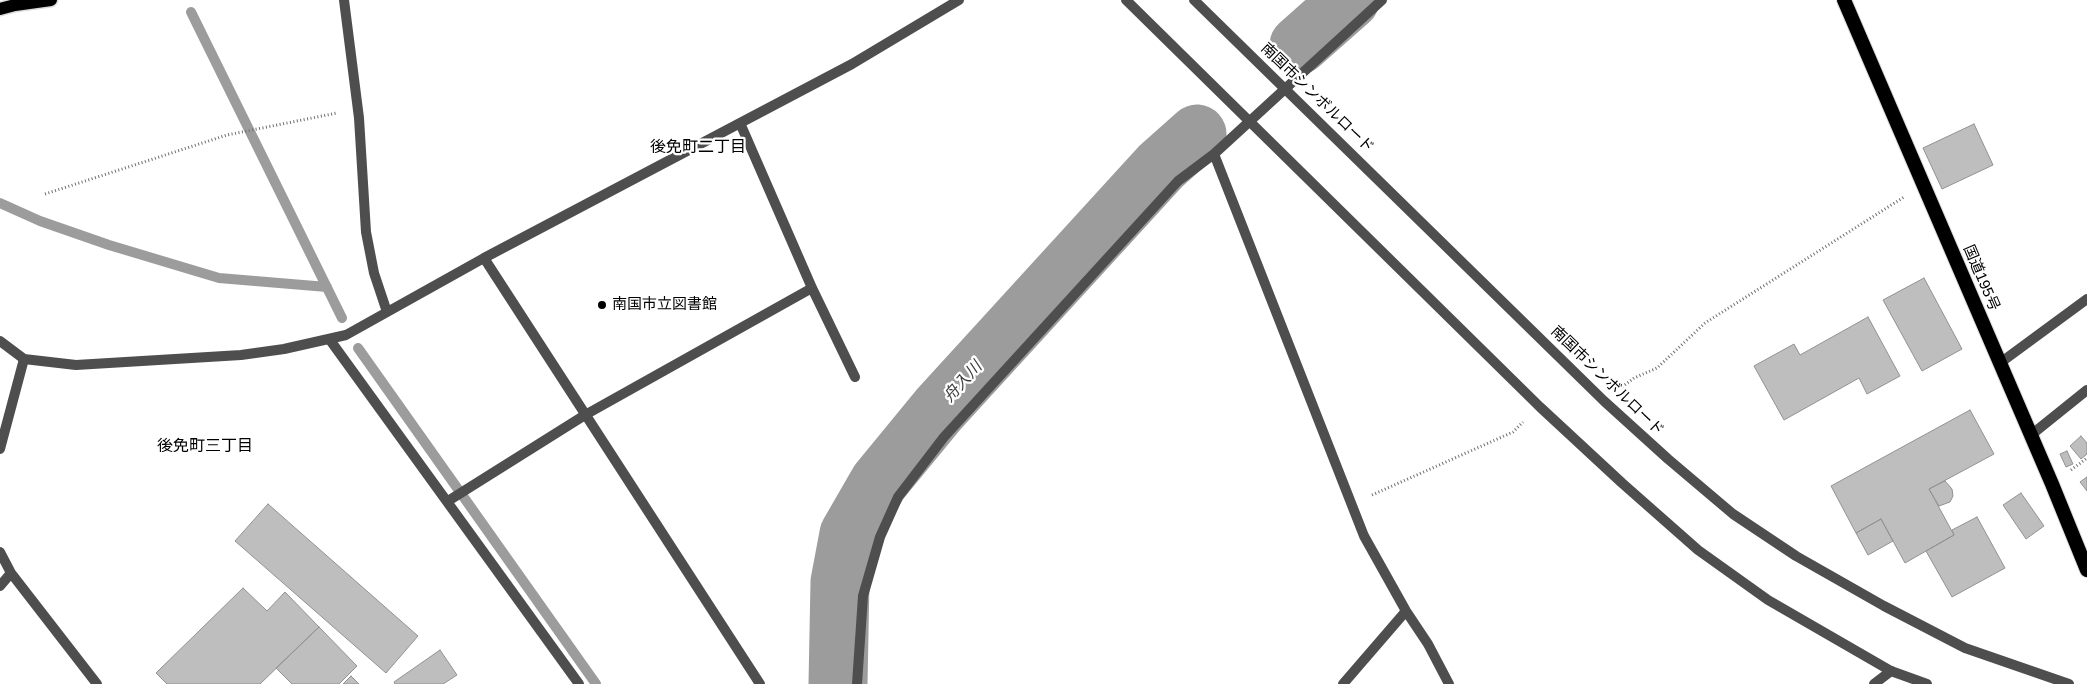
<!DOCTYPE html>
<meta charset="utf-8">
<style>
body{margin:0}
canvas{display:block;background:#fff}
</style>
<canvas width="2087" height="684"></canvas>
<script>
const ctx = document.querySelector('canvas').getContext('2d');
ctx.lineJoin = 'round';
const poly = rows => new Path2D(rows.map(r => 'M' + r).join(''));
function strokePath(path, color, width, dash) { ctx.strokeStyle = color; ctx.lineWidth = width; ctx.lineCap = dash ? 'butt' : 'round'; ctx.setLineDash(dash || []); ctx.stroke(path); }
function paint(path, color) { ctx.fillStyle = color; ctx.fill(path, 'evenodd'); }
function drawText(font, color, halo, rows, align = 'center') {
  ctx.font = font + ' Helvetica,"Noto Sans JP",sans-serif'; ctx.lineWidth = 4.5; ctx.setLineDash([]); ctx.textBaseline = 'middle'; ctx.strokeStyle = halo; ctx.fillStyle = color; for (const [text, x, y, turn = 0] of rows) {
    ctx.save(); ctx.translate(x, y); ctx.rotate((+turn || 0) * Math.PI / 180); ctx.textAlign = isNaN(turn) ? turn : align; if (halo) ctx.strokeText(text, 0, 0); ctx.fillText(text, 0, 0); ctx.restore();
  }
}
strokePath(poly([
 [191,12,342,318],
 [0,203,40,221,109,245,219,278,327,287],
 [358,348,596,684]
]), '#9c9c9c', 10);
strokePath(poly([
 [1299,45,1350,0],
 [838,684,840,582,849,534,879,482,939,409,1161,166,1197,134]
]), '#9c9c9c', 59);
const building = poly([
 [1974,124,1993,165,1942,189,1923,148,1974,124],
 [1924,278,1962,349,1922,371,1883,300,1924,278],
 [1868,317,1900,376,1867,394,1859,378,1784,420,1754,366,1794,344,1800,355,1868,317],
 [1970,410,1994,454,1929,489,1954,535,1905,563,1881,519,1856,533,1831,486,1970,410],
 [2081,436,2087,443,2087,454,2081,459,2070,446,2081,436],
 [2067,451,2073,464,2066,467,2060,454,2067,451],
 [2087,477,2087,491,2080,482,2087,477],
 [1945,481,1952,489,1953,496,1950,502,1939,506,1929,489,1945,481],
 [2021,493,2044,526,2026,539,2003,505,2021,493],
 [268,504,418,636,386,673,235,541,268,504],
 [1977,517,2005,568,1952,597,1926,551,1954,535,1952,530,1977,517],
 [1881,519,1893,541,1868,555,1856,533,1881,519],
 [243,588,267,611,285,592,319,627,260,684,167,684,156,673,243,588],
 [319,627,357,666,339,684,292,684,276,668,319,627],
 [440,650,457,675,443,684,395,684,394,682,440,650],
 [351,676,359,684,343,684,351,676]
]);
paint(building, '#bebebe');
strokePath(building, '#929292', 1);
const primary = poly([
 [0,9,15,5,51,0]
]);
const trunk = poly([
 [1844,0,2052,484,2087,570]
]);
strokePath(primary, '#dbdbdb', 15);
strokePath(trunk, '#dbdbdb', 16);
strokePath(poly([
 [45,194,227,135,337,113],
 [1622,387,1634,378,1657,368,1705,323,1904,197],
 [2071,470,2087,458],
 [1372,495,1513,432,1523,422]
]), '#707070', 3, [1, 2.5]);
strokePath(poly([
 [2000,363,2087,299],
 [2031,435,2087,390]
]), '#4e4e4e', 10);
strokePath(poly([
 [344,0,359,118,366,232,374,273,387,312],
 [740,123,812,288,855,377],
 [1214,154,1364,536,1406,611,1428,644,1449,684],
 [484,258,760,684],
 [330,340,579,684],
 [0,341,24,359,76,365,241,355,284,349,346,335,484,258,852,64,959,0],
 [0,449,24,359],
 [448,501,585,415,812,288],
 [0,552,11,573,97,684],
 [0,586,11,573],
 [857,684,863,596,880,537,898,497,944,437,1178,181,1214,154,1382,0],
 [1343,684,1406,611],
 [1874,684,1891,671]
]), '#4e4e4e', 10);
strokePath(poly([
 [1126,0,1540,407,1622,483,1698,550,1768,600,1891,671,1927,684],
 [1194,0,1604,401,1668,459,1733,514,1796,556,1884,606,1965,648,2069,684]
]), '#4e4e4e', 10);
strokePath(primary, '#000', 12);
strokePath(trunk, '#000', 14);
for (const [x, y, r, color] of [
 [602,305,5,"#000"]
]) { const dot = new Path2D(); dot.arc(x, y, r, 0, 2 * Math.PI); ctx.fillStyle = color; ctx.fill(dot); strokePath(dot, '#fff', 2); }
drawText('15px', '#000', '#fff', [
 ["南国市シンボルロード",1317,98,44],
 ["国道195号",1981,278,67],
 ["南国市シンボルロード",1607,381,44]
]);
drawText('15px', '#000', '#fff', [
 ["南国市立図書館",612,305]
], 'left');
drawText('16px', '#000', '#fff', [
 ["後免町二丁目",698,148],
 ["後免町三丁目",205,447]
]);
drawText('italic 16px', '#3d3d3d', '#fff', [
 ["舟入川",963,382,-48]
]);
</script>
